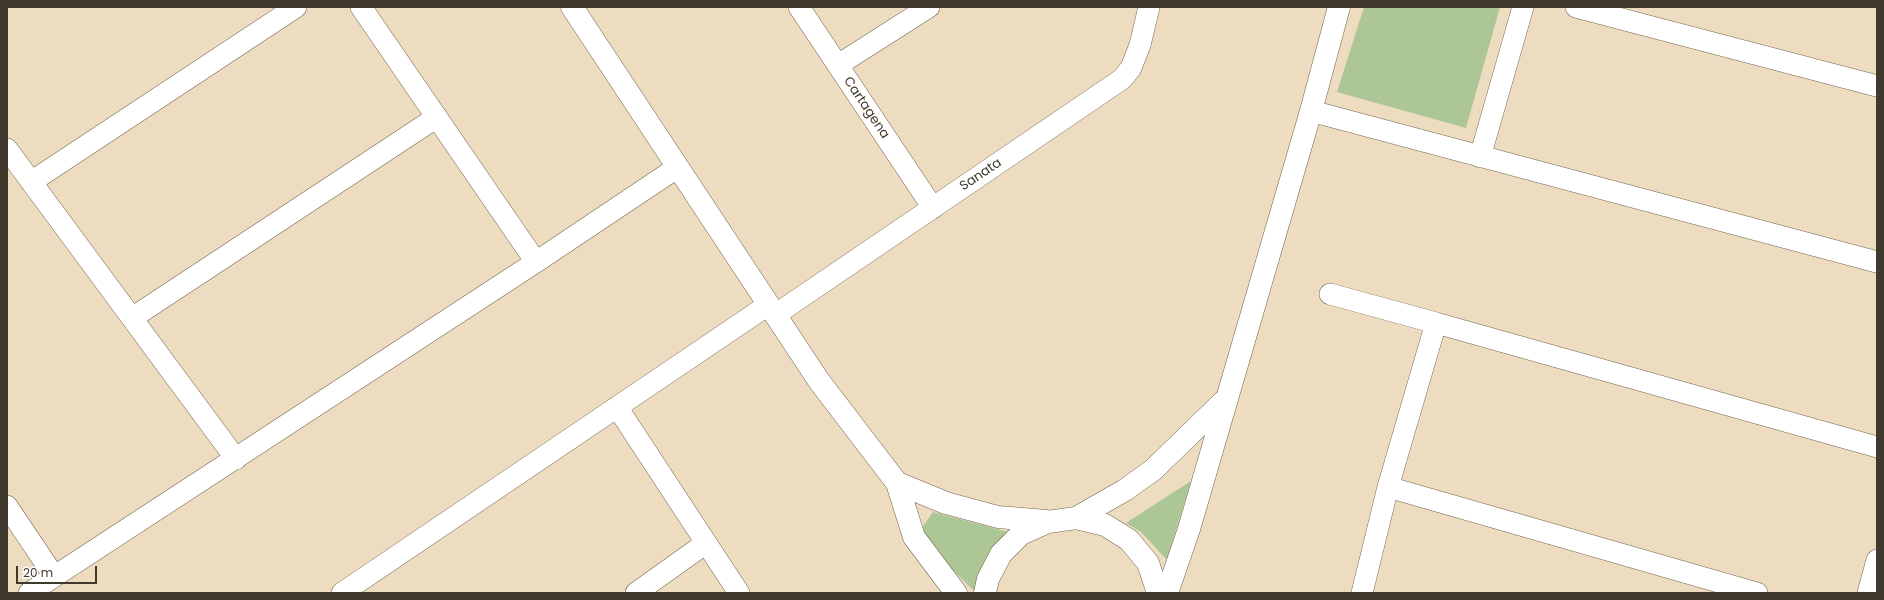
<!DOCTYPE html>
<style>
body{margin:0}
#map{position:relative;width:1884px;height:600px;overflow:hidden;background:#eddcc0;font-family:Poppins,sans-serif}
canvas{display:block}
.frame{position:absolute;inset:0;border:8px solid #40392e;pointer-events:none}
.scale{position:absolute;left:16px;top:566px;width:81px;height:18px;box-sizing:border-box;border:2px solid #40392e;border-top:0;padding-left:5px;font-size:12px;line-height:14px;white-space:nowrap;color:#40392e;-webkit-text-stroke:3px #fff;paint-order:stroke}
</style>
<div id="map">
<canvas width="1884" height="600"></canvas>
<div class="frame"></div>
<div class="scale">20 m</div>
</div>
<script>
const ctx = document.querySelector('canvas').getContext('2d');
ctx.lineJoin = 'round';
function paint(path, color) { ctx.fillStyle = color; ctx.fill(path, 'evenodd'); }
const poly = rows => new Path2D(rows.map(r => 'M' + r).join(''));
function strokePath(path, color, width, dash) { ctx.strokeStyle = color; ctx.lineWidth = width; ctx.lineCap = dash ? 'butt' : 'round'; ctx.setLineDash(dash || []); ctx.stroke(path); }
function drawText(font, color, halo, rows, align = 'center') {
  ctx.font = font + ' Poppins,sans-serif'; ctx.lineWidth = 3.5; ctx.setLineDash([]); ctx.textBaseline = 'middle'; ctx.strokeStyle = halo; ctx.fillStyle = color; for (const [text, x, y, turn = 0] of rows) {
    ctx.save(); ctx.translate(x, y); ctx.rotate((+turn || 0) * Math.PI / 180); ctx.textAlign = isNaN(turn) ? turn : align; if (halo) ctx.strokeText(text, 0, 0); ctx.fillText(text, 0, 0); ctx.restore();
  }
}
paint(poly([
 [1364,7,1500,7,1466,128,1337,92],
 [1191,481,1167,560,1141,532,1126,523],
 [933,512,1012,533,976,593,935,552,922,528]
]), '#acc695');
const street = poly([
 [361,7,536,262],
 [799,7,933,208],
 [1576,7,1877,86],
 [838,65,929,7],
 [1311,111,1877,262],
 [7,149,236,459],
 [1480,157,1523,7],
 [31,182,296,7],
 [1330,294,1436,323],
 [775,315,1122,79,1131,68,1140,45,1149,7],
 [132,318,437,117],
 [617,407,739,593],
 [1388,487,1757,593],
 [7,506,54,576],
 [29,593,536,262,678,167],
 [342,593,768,305],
 [636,593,706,543],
 [1362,593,1388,487,1436,323,1877,447],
 [1868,593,1877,560]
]);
const secondary = poly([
 [572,7,819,381,897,483,914,537,956,593],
 [897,483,946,503,998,517,1046,521],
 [1076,518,1125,490,1153,470,1223,402],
 [985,593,988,579,1001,554,1021,534,1048,522,1076,518,1105,525,1129,540,1148,563,1158,593],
 [1167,593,1189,529,1311,111,1339,7]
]);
strokePath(street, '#74654d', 22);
strokePath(secondary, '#74654d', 23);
strokePath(street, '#fff', 21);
strokePath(secondary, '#fff', 22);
drawText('13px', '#40392e', '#fff', [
 ["Cartagena",866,108,56],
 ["Sanata",981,175,-34]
]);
</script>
